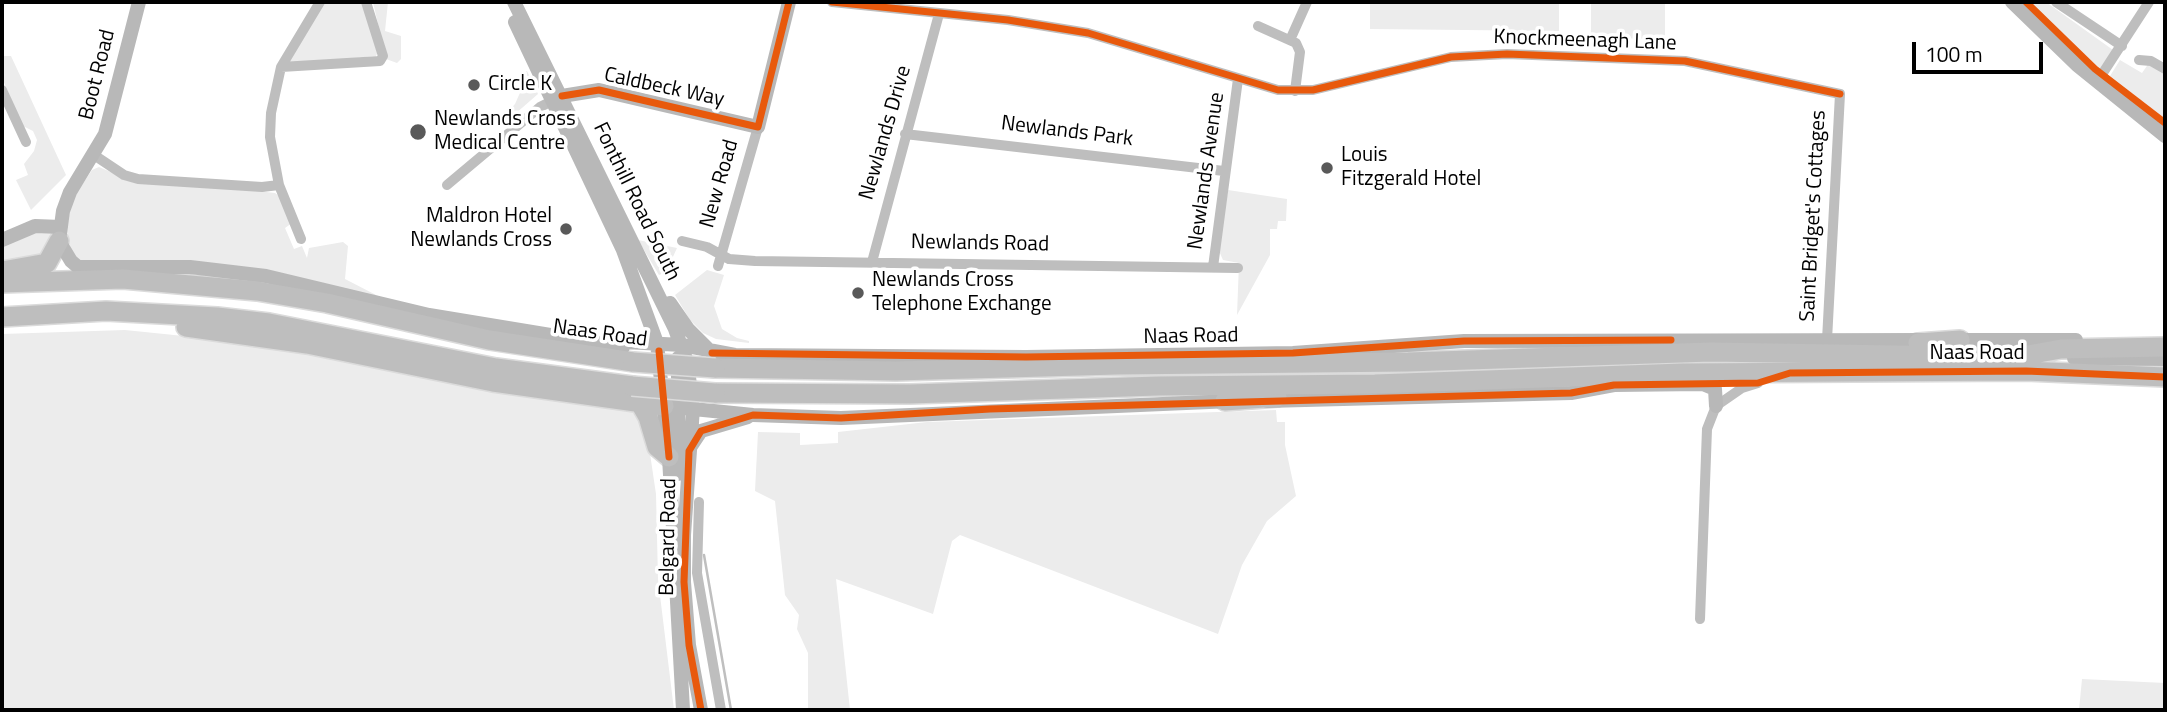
<!DOCTYPE html>
<style>
body{margin:0}
#map{position:relative;width:2167px;height:712px;overflow:hidden;background:#fff;font-family:"Titillium Web",sans-serif}
canvas{display:block}
.frame{position:absolute;inset:0;border:4px solid #000;pointer-events:none}
.scale{position:absolute;left:1912px;top:42px;width:131px;height:32px;box-sizing:border-box;border:4px solid #000;border-top:0;padding-left:9px;font-size:21px;line-height:24px;white-space:nowrap;color:#000;-webkit-text-stroke:5px #fff;paint-order:stroke}
</style>
<div id="map">
<canvas width="2167" height="712"></canvas>
<div class="frame"></div>
<div class="scale">100 m</div>
</div>
<script>
const ctx = document.querySelector('canvas').getContext('2d');
ctx.lineJoin = 'round';
function paint(path, color) { ctx.fillStyle = color; ctx.fill(path, 'evenodd'); }
const poly = rows => new Path2D(rows.map(r => 'M' + r).join(''));
function strokePath(path, color, width, dash) { ctx.strokeStyle = color; ctx.lineWidth = width; ctx.lineCap = dash ? 'butt' : 'round'; ctx.setLineDash(dash || []); ctx.stroke(path); }
function drawText(font, color, halo, rows, align = 'center') {
  ctx.font = font + ' "Titillium Web",sans-serif'; ctx.lineWidth = 7; ctx.setLineDash([]); ctx.textBaseline = 'middle'; ctx.strokeStyle = halo; ctx.fillStyle = color; for (const [text, x, y, turn = 0] of rows) {
    ctx.save(); ctx.translate(x, y); ctx.rotate((+turn || 0) * Math.PI / 180); ctx.textAlign = isNaN(turn) ? turn : align; if (halo) ctx.strokeText(text, 0, 0); ctx.fillText(text, 0, 0); ctx.restore();
  }
}
paint(poly([
 [323,2,363,2,379,50,376,56,285,64],
 [373,2,388,2,385,31,401,36,401,59,397,63,386,59],
 [1370,2,1559,2,1559,31,1370,29],
 [1591,2,1665,2,1665,39,1591,38],
 [2020,2,2046,2,2113,50,2100,68,2090,69],
 [2,56,11,56,66,175,31,210,16,180,28,175,24,164,34,151,37,140,33,131,23,126,2,78],
 [2120,60,2142,73,2149,63,2165,72,2165,119,2110,76],
 [527,71,538,94,507,121,504,116,515,104,523,86,524,72],
 [99,167,118,175,275,193,282,198,292,223,285,228,294,249,302,246,307,258,309,248,343,242,348,246,345,279,378,296,308,283,84,265,72,256,66,227,74,197,92,170],
 [1228,190,1287,199,1286,221,1278,221,1277,229,1270,229,1270,255,1237,315,1239,263,1223,260,1219,251],
 [56,227,47,253,2,268,2,245,19,236],
 [638,240,677,248,666,272,659,275],
 [707,270,724,275,714,306,722,329,737,338,749,341,749,343,716,339,703,333,690,320,675,295],
 [125,330,262,344,632,412,640,420,649,447,656,494,658,579,674,710,2,710,2,334],
 [1276,410,1277,422,1285,422,1285,445,1296,496,1267,521,1242,565,1218,634,960,535,952,541,933,614,836,579,850,710,808,710,808,653,797,629,799,615,785,595,775,501,755,491,758,432,800,433,800,445,838,443,838,432,927,422],
 [2082,679,2165,683,2165,710,2079,710]
]), '#ececec');
strokePath(poly([
 [704,555,731,710]
]), '#bfbfbf', 2.5);
const highway = poly([
 [2,271,47,263,59,241],
 [2,283,123,279,257,291,327,303,489,340,633,362],
 [2,317,106,311,217,317,269,323,496,368,632,386],
 [186,327,307,344,493,382,664,406],
 [1918,343,1960,340],
 [715,368,896,371,1118,365,1408,362,1711,352,2017,357,2061,349,2165,347],
 [715,393,910,394,1158,386,1375,384,1682,373,2026,371,2165,377],
 [1225,401,1277,397],
 [640,403,648,417,657,447,669,457]
]);
strokePath(highway, '#dbdbdb', 22);
strokePath(poly([
 [832,2,1008,20,1088,33,1278,90,1313,90,1451,57,1507,54,1685,61,1840,94,1827,340],
 [2056,2,2122,46],
 [1258,26,1296,43,1300,52,1295,91],
 [1290,40,1307,2],
 [2139,60,2151,61,2165,69],
 [281,67,380,61,383,56,366,2],
 [2097,82,2149,2],
 [2,90,26,142],
 [905,134,1224,171],
 [94,155,124,175,138,179,262,187,279,185],
 [447,185,540,107,556,99],
 [301,239,279,185,270,137,271,113,281,67,320,2],
 [682,241,707,247,729,259,755,261,1238,268],
 [872,262,939,14],
 [718,266,758,127],
 [1213,267,1238,79],
 [699,502,697,573,721,710],
 [1700,619,1707,429,1716,406,1742,388,1758,383]
]), '#bebebe', 10);
strokePath(poly([
 [139,2,105,134,70,192,63,211,59,241,71,261,78,267,190,267,266,276,429,315,623,347],
 [514,2,675,329,687,362,693,408,684,535,684,582,689,645,701,710],
 [2012,2,2077,65,2165,136],
 [515,22,623,250,657,343,669,457,683,710],
 [562,96,599,90,758,127,789,2],
 [2,240,35,226,61,227],
 [670,303,688,329,711,352],
 [1953,340,2076,340],
 [614,345,625,342,682,345,735,355,1026,357,1293,353,1464,341,1926,340],
 [2074,358,2165,359],
 [1267,401,1571,393,1614,385,1703,384,1715,389,1716,406],
 [664,406,753,415,841,418,1232,401],
 [691,446,701,431,748,417],
 [678,474,678,358]
]), '#b8b8b8', 14);
strokePath(highway, '#bebebe', 19);
const highwayBridge = poly([
 [633,362,715,368],
 [632,386,715,393]
]);
strokePath(highwayBridge, '#dbdbdb', 22, []);
strokePath(highwayBridge, '#bebebe', 19);
strokePath(poly([
 [832,2,1008,20,1088,33,1278,90,1313,90,1451,57,1507,54,1685,61,1840,94],
 [2026,2,2095,69,2165,123],
 [562,96,599,90,758,127,789,2],
 [659,351,669,457],
 [712,353,1026,357,1293,353,1464,341,1671,340],
 [701,710,689,645,684,582,689,451,701,431,753,415,841,418,990,409,1571,393,1614,385,1758,383,1790,373,2026,371,2165,377]
]), '#e8590c', 7);
for (const [x, y, r, color] of [
 [474,85,7,"#595959"],
 [418,132,9,"#595959"],
 [1327,168,7,"#595959"],
 [566,229,7,"#595959"],
 [858,293,7,"#595959"]
]) { const dot = new Path2D(); dot.arc(x, y, r, 0, 2 * Math.PI); ctx.fillStyle = color; ctx.fill(dot); strokePath(dot, '#fff', 2.5); }
drawText('21px', '#000', '#fff', [
 ["Knockmeenagh Lane",1585,41,2],
 ["Boot Road",98,75,-76],
 ["Caldbeck Way",664,88,12],
 ["Newlands Park",1067,132,7],
 ["Newlands Drive",886,133,-74],
 ["Newlands Avenue",1207,171,-82],
 ["New Road",720,184,-74],
 ["Fonthill Road South",636,202,64],
 ["Saint Bridget's Cottages",1814,216,-87],
 ["Newlands Road",980,244,1],
 ["Naas Road",600,334,8],
 ["Naas Road",1191,337,-1],
 ["Naas Road",1977,354],
 ["Belgard Road",669,537,-89]
]);
drawText('21px', '#000', '#fff', [
 ["Circle K",488,85],
 ["Newlands Cross",434,120],
 ["Medical Centre",434,144],
 ["Louis",1341,156],
 ["Fitzgerald Hotel",1341,180],
 ["Maldron Hotel",552,217,"right"],
 ["Newlands Cross",552,241,"right"],
 ["Newlands Cross",872,281],
 ["Telephone Exchange",872,305]
], 'left');
</script>
